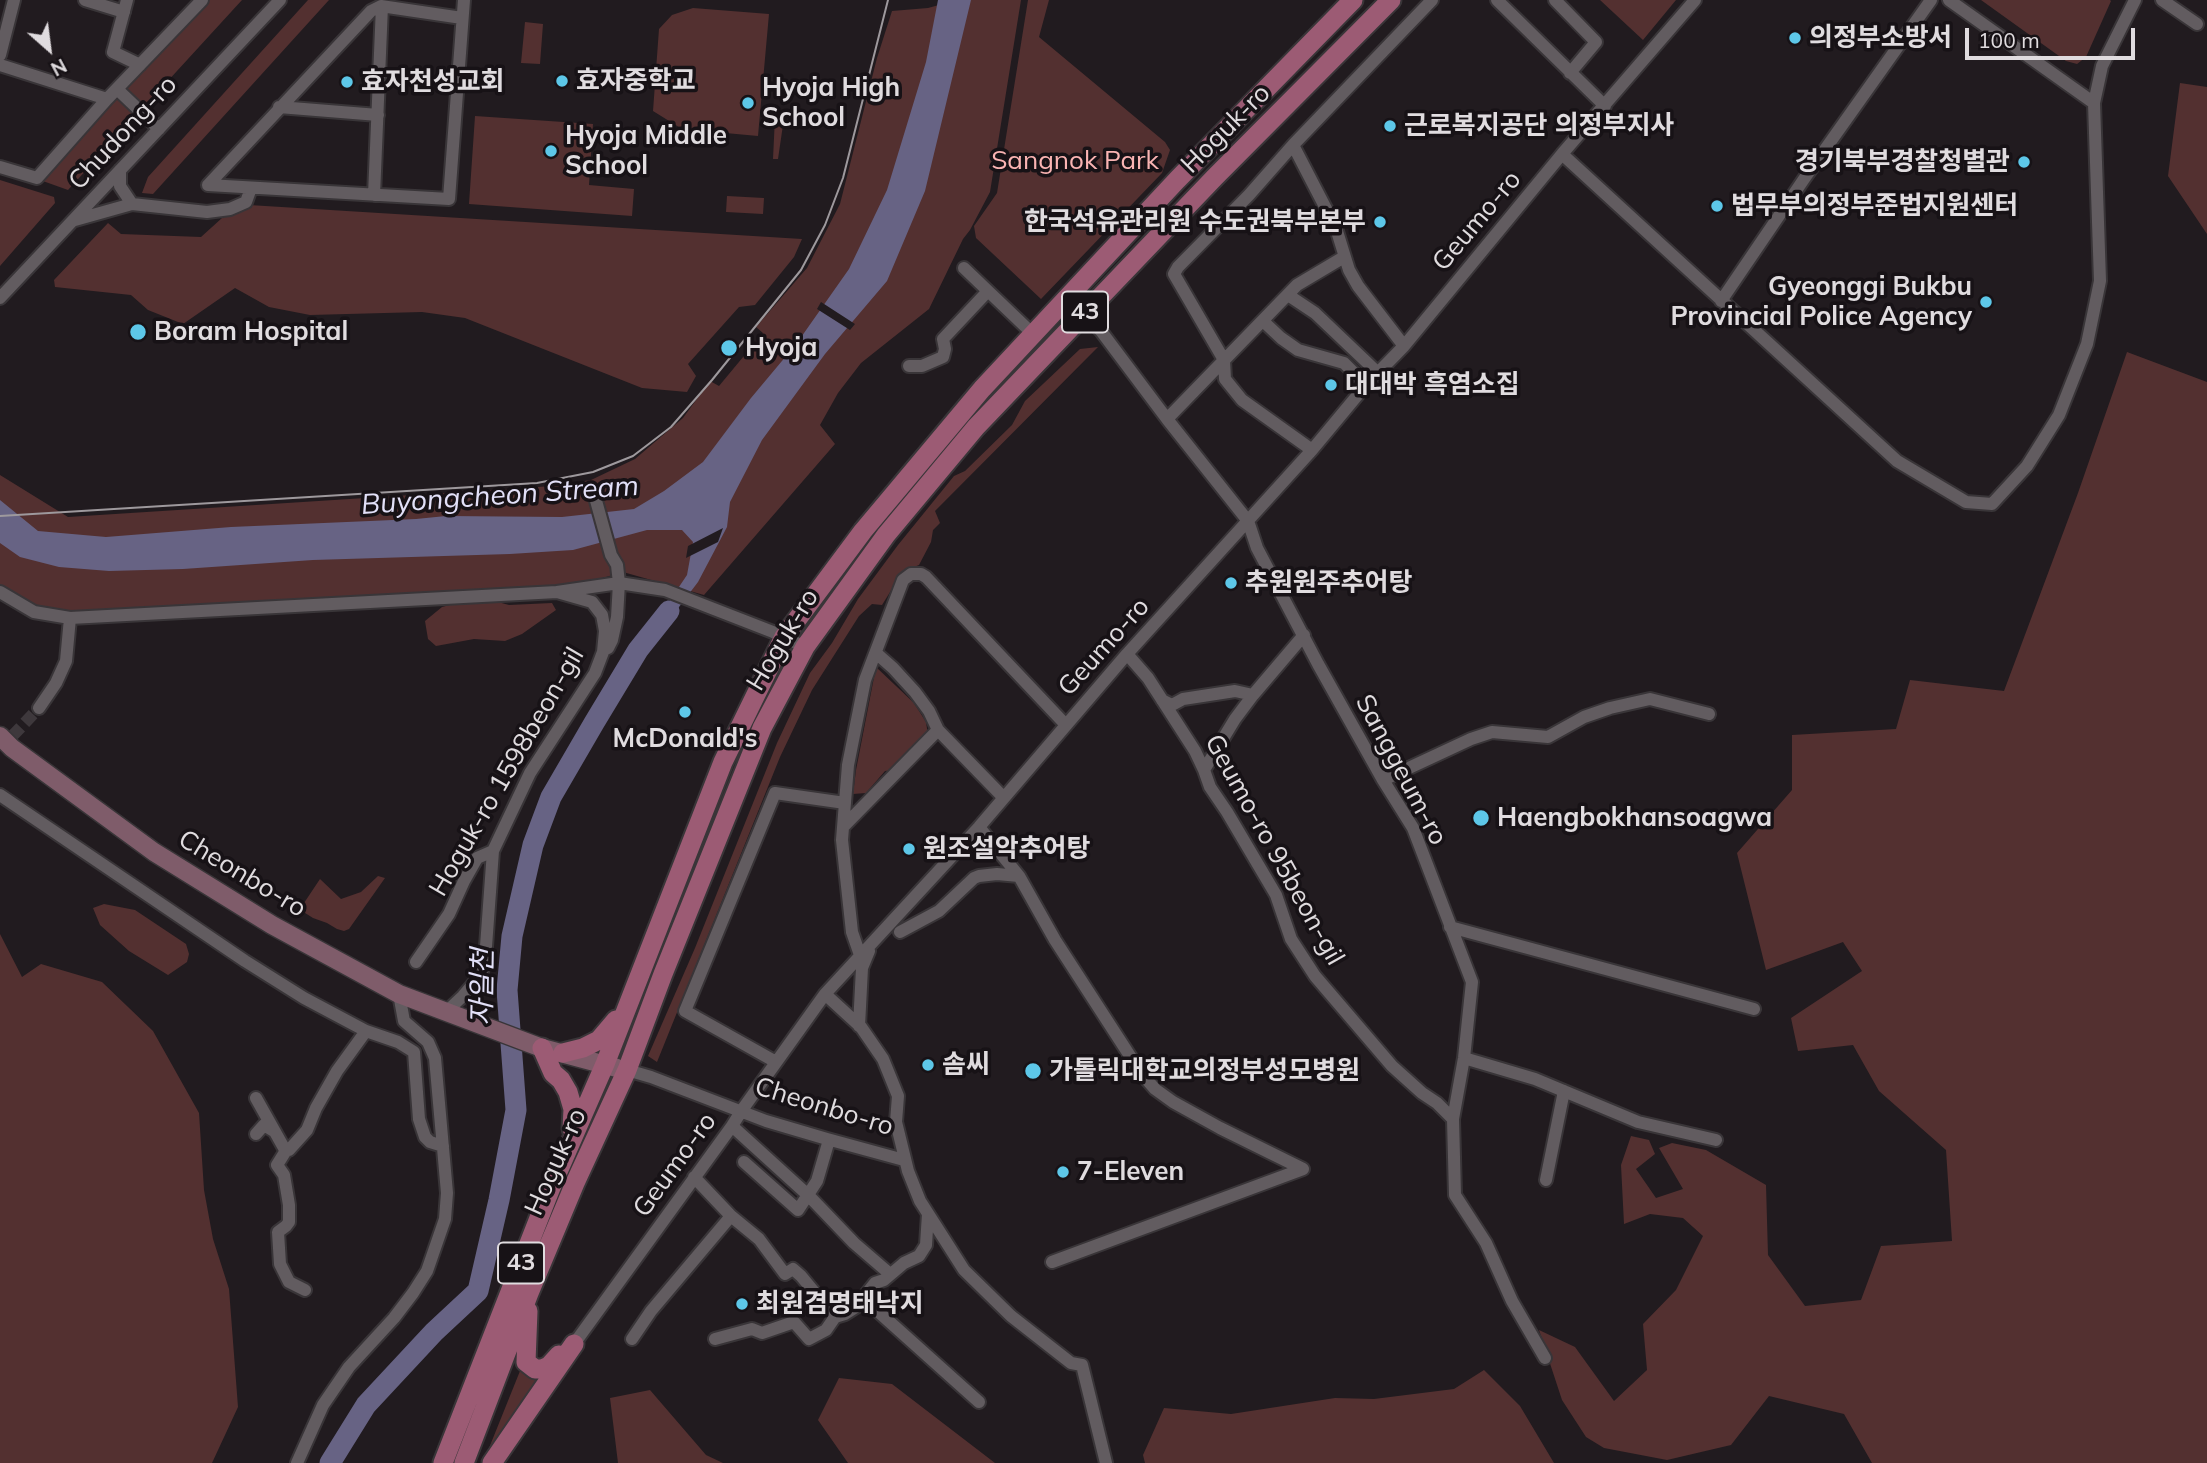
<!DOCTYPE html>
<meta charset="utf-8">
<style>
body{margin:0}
#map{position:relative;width:2207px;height:1463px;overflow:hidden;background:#211b1f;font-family:Mulish,sans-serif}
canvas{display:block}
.north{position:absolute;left:14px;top:14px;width:70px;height:70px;-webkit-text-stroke:5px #171216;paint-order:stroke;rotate:152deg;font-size:19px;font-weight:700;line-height:28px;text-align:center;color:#e0dcdf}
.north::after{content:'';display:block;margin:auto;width:24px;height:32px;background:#e0dcdf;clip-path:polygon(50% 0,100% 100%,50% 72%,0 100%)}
.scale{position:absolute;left:1965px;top:28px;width:170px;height:32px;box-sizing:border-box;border:4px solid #e0dcdf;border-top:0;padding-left:9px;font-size:21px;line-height:24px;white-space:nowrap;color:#e0dcdf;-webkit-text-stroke:5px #171216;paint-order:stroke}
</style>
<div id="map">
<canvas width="2207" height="1463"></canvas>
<div class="north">N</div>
<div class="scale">100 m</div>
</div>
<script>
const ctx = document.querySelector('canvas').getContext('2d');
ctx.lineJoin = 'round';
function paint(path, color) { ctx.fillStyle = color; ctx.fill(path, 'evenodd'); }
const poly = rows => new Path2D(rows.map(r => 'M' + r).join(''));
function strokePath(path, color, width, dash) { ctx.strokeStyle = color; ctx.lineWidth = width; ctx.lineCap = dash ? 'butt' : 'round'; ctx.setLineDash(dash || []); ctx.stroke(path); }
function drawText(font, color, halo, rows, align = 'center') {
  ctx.font = font + ' Mulish,"Noto Sans KR",sans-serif'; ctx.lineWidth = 7; ctx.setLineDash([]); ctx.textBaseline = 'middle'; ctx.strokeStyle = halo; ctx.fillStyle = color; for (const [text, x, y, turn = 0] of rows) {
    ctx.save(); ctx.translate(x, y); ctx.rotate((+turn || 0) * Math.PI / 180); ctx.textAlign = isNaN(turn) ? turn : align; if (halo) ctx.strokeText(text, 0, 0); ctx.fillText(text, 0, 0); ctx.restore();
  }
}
paint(poly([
 [208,0,242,0,68,190,40,180],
 [308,0,329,0,153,194,142,193,148,177],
 [957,0,1021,0,990,192,970,230,963,239,929,309,861,363,838,393,820,425,835,444,704,595,623,572,582,584,552,588,52,613,0,591,0,475,68,517,553,486,591,480,635,459,683,418,710,381,719,386,763,333,756,327,807,268,840,204,877,58,892,11,928,8],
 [1028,0,1049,0,1039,37,1165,142,1170,150,1162,173,1041,299,976,238,974,226,997,193],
 [1600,0,1676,0,1643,40],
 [1981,0,2110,0,2111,1,2086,57,2077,64,2066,61],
 [693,8,769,14,758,136,682,129,653,111,659,29,672,15],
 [525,22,543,24,540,64,521,63],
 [2180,83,2207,87,2207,234,2168,176],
 [475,116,593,124,589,185,634,189,632,216,469,204],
 [775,117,784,118,778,159,773,159],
 [0,180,54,197,55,203,0,266],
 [727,196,764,198,763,214,726,212],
 [249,205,802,239,794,257,755,305,739,307,688,364,696,376,687,392,642,388,465,318,422,312,310,315,269,307,235,288,183,324,148,310,131,295,55,287,54,280,108,223,121,234,201,237,222,218],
 [1098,347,935,511,940,523,933,530,931,542,919,565,909,569,897,581,882,605,872,604,859,616,812,690,780,757,657,1062,648,1056,695,948,777,743,810,673,832,643,858,599,898,545,954,476,965,471,1012,425,1025,401,1080,349],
 [2127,352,2207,382,2207,1463,1872,1463,1844,1414,1769,1396,1731,1445,1667,1460,1604,1448,1586,1437,1562,1400,1539,1330,1575,1347,1614,1401,1647,1370,1643,1324,1676,1290,1703,1236,1683,1218,1650,1214,1624,1224,1621,1165,1631,1136,1649,1140,1655,1154,1636,1169,1656,1198,1683,1189,1659,1148,1672,1143,1706,1150,1766,1185,1768,1255,1805,1306,1861,1300,1881,1246,1952,1241,1946,1150,1879,1091,1853,1045,1798,1051,1791,1018,1862,971,1843,942,1766,970,1737,853,1792,790,1792,735,1896,729,1910,680,2004,691,2078,493],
 [494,601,509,605,552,603,556,610,522,634,505,641,474,639,436,646,428,639,425,621,442,607,457,603],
 [876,667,914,703,926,722,928,735,895,770,885,771,866,793,853,794,856,770],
 [378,876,385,878,349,929,344,931,337,929,327,923,313,918,302,911,304,903,320,879,341,899,361,892],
 [104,904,135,910,186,944,189,954,187,962,168,975,129,951,100,925,93,908],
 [0,934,22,977,41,964,102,982,153,1031,199,1113,204,1190,213,1239,229,1289,238,1407,212,1463,0,1463],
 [522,1366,546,1375,483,1463],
 [1484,1370,1520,1406,1554,1463,1145,1463,1143,1455,1164,1408,1231,1414,1335,1398,1374,1399,1454,1389],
 [839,1378,892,1384,995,1463,848,1463,818,1420],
 [650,1390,706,1455,723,1463,618,1463,610,1398]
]), '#533030');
paint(poly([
 [938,0,971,0,925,191,887,281,825,354,762,440,730,502,727,527,698,582,657,636,650,630,687,575,693,542,682,530,647,530,573,550,510,554,313,560,183,569,109,571,59,567,20,557,0,543,0,500,38,531,106,537,231,527,416,519,446,516,562,517,634,509,664,491,703,462,751,398,797,343,849,269,887,190,926,62]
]), '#676384');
paint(poly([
 [821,302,855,324,850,330,817,309],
 [723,528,718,542,686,558,688,546]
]), '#211b1f');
strokePath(poly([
 [330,1463,366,1405,434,1332,478,1291,499,1200,516,1110,507,990,512,936,533,845,551,797,594,723,638,650,669,611]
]), '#676384', 21);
strokePath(poly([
 [0,749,39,708]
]), '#3e383c', 12, [12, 6]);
const minor = poly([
 [85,0,124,12],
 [127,0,113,52,140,65],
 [1497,0,1605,106],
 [1555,0,1596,42,1570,73],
 [1949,0,2094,103],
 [2162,0,2197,24],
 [0,55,14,0],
 [0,65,107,99],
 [117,89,159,129],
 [279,107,378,115],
 [1293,145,1432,0],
 [1562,154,1897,461,1966,502,1992,504,2027,466,2059,415,2087,344,2100,281,2094,103,2102,66,2135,0],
 [0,167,37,178,107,99,202,0],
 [120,170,120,186,132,204],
 [208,185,449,199,464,0],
 [208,185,371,11,381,6,462,18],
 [374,195,382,6],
 [75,220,132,204,207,212,230,209,246,202,251,188],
 [964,268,988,291],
 [1288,295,1315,313,1377,372],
 [1068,297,1101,331,1167,419,1248,521,1257,548,1318,664,1383,780,1413,828,1472,982,1464,1058,1453,1119,1455,1195,1486,1243,1512,1301,1545,1358],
 [0,298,280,0],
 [1721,301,1804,179,1931,0],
 [1264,322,1281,338,1298,350,1344,363,1366,385],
 [909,366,922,366,943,357,945,349,943,339,988,291,1033,334],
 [1167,419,1297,285,1344,257],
 [1312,450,1242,400,1225,379,1224,360,1174,274,1178,267,1249,195,1293,145,1336,228,1349,270,1358,286,1404,346],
 [595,497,611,555,617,565,619,583,617,617,612,640,608,648],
 [0,592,34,612,70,618],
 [876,653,893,668,915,692,929,711,938,730,1004,798],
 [1127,654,1148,678,1195,751,1204,770,1210,787,1227,812,1276,895,1291,939,1315,976,1392,1066,1422,1093,1437,1103,1453,1119],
 [1162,700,1172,705,1183,699,1235,691,1253,695],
 [39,708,56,683,66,661,70,618,557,592],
 [1204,770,1235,719,1253,695,1304,635],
 [1383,780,1471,739,1492,732,1548,737,1584,717,1610,708,1650,699,1709,714],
 [0,795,245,961,304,998,366,1031,398,1042,414,1052,419,1119,425,1137,430,1142,443,1146],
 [843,827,938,730],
 [979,827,1019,876,1055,940,1141,1073,1155,1089,1173,1102,1220,1128,1303,1169,1052,1262],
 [1450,927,1754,1009],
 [900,932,939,911,974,878,979,876,997,874,1019,876],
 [860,955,852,932,842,840,848,765,865,680,903,580,911,574,921,574,926,577,1065,724],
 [416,962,449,914,464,881,477,858,493,851,530,773,595,673,603,652,605,631,602,615,592,602,557,592,619,583,665,590,773,632,805,647],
 [825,994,861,1027,883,1059,898,1096,896,1122,908,1171,920,1201,964,1270,1011,1316,1071,1363,1082,1365,1106,1463],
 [446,1012,463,996,481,975,485,960,493,851],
 [859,1026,862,968,869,951],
 [1464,1058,1535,1079,1638,1122,1716,1140],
 [776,1062,685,1011,775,793,845,803],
 [627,1070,651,1077,766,1121,827,1139,904,1160],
 [256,1098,284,1148,289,1150,307,1130,316,1108,337,1071,366,1031],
 [732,1126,809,1196,854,1243,890,1274],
 [256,1134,264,1125,274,1131],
 [287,1149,277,1165,284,1175,289,1205,289,1222,286,1226,278,1232,280,1264,289,1282,305,1290],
 [744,1162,798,1210,817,1181,829,1140],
 [694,1177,731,1216,759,1239,785,1274,793,1269,801,1276,835,1317,845,1314,856,1307,875,1283,884,1280,904,1263,919,1256,926,1245,928,1214],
 [1546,1180,1564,1091],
 [863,1298,979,1402],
 [632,1339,651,1311,731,1216],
 [715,1339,752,1329,762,1333,794,1322,809,1339,826,1330,835,1317],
 [574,1344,732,1126,742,1110,825,994,979,827,1127,654,1312,450,1366,385,1404,346,1562,154,1695,0],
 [297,1463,323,1405,349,1367,394,1318,413,1293,427,1271,445,1219,447,1193,435,1058,428,1042,404,1021,399,994]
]);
const secondary = poly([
 [0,736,12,748,154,852,272,925,399,994,542,1048,617,1068]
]);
const primary = poly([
 [542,1048,553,1073,561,1080,568,1092,573,1109,572,1129],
 [563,1053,583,1048,599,1040,616,1020],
 [528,1311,526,1362,535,1369,542,1369,549,1366,559,1355],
 [443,1463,550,1190,605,1064,723,762,784,637,863,531,982,389,1177,180,1353,0],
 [464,1463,529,1293,575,1183,627,1070,663,974,762,728,805,647,886,535,976,427,1215,177,1391,0],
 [492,1463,574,1344]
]);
strokePath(minor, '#393538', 16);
strokePath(secondary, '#393538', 21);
strokePath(primary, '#393538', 23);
strokePath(minor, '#625c60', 12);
strokePath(secondary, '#7f5c6a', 18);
strokePath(primary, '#9c5b74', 19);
strokePath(poly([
 [0,516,537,483,593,472,633,456,671,427,712,380,801,270,825,225,843,178,888,0]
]), '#9e999d', 2);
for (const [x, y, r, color] of [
 [1795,38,7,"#5dc7e8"],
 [562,81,7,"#5dc7e8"],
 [347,82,7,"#5dc7e8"],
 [748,103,7,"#5dc7e8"],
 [1390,126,7,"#5dc7e8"],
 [551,151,7,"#5dc7e8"],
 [2024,162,7,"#5dc7e8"],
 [1717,206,7,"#5dc7e8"],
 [1380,222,7,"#5dc7e8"],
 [1986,302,7,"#5dc7e8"],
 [138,332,9,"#5dc7e8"],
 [729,348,9,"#5dc7e8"],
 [1331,385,7,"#5dc7e8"],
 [1231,583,7,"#5dc7e8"],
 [685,712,7,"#5dc7e8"],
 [1481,818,9,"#5dc7e8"],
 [909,849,7,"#5dc7e8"],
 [928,1065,7,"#5dc7e8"],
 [1033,1071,9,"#5dc7e8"],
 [1063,1172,7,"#5dc7e8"],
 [742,1304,7,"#5dc7e8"]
]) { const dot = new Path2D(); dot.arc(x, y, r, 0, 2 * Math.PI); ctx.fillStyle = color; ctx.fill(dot); strokePath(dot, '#171216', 2.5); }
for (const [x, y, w] of [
 [1085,312,46],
 [521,1263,46]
]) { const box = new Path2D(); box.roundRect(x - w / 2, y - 20.5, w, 41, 5); ctx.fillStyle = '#171216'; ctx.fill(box); strokePath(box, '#e0dcdf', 2); }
drawText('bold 24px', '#e0dcdf', null, [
 ["43",1085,312],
 ["43",521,1263]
]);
drawText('bold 26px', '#e0dcdf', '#171216', [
 ["의정부소방서",1809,38],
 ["효자중학교",576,81],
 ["효자천성교회",361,82],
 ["Hyoja High",762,88],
 ["School",762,118],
 ["근로복지공단 의정부지사",1404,126],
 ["Hyoja Middle",565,136],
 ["School",565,166],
 ["경기북부경찰청별관",2010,162,"right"],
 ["법무부의정부준법지원센터",1731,206],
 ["한국석유관리원 수도권북부본부",1366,222,"right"],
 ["Gyeonggi Bukbu",1972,287,"right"],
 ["Provincial Police Agency",1972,317,"right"],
 ["Boram Hospital",154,332],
 ["Hyoja",745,348],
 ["대대박 흑염소집",1345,385],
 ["추원원주추어탕",1245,583],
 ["McDonald's",685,739,"center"],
 ["Haengbokhansoagwa",1497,818],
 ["원조설악추어탕",923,849],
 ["솜씨",942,1065],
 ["가톨릭대학교의정부성모병원",1049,1071],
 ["7-Eleven",1077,1172],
 ["최원겸명태낙지",756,1304]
], 'left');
drawText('26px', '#e0dcdf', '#171216', [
 ["Hoguk-ro",1226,129,-45],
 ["Chudong-ro",123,133,-47],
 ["Geumo-ro",1477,221,-50],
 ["Hoguk-ro",783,640,-59],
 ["Geumo-ro",1104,647,-48],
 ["Sanggeum-ro",1401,770,62],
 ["Hoguk-ro 1598beon-gil",507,772,-60],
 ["Geumo-ro 95beon-gil",1274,850,61],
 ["Cheonbo-ro",242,874,31],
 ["Cheonbo-ro",824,1107,17],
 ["Hoguk-ro",556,1162,-66],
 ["Geumo-ro",675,1165,-54]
]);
drawText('26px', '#fab4b3', '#171216', [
 ["Sangnok Park",1075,161]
]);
drawText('italic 28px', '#e2e0f8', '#171216', [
 ["Buyongcheon Stream",500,496,-4],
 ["자일천",483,987,-89]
]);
</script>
